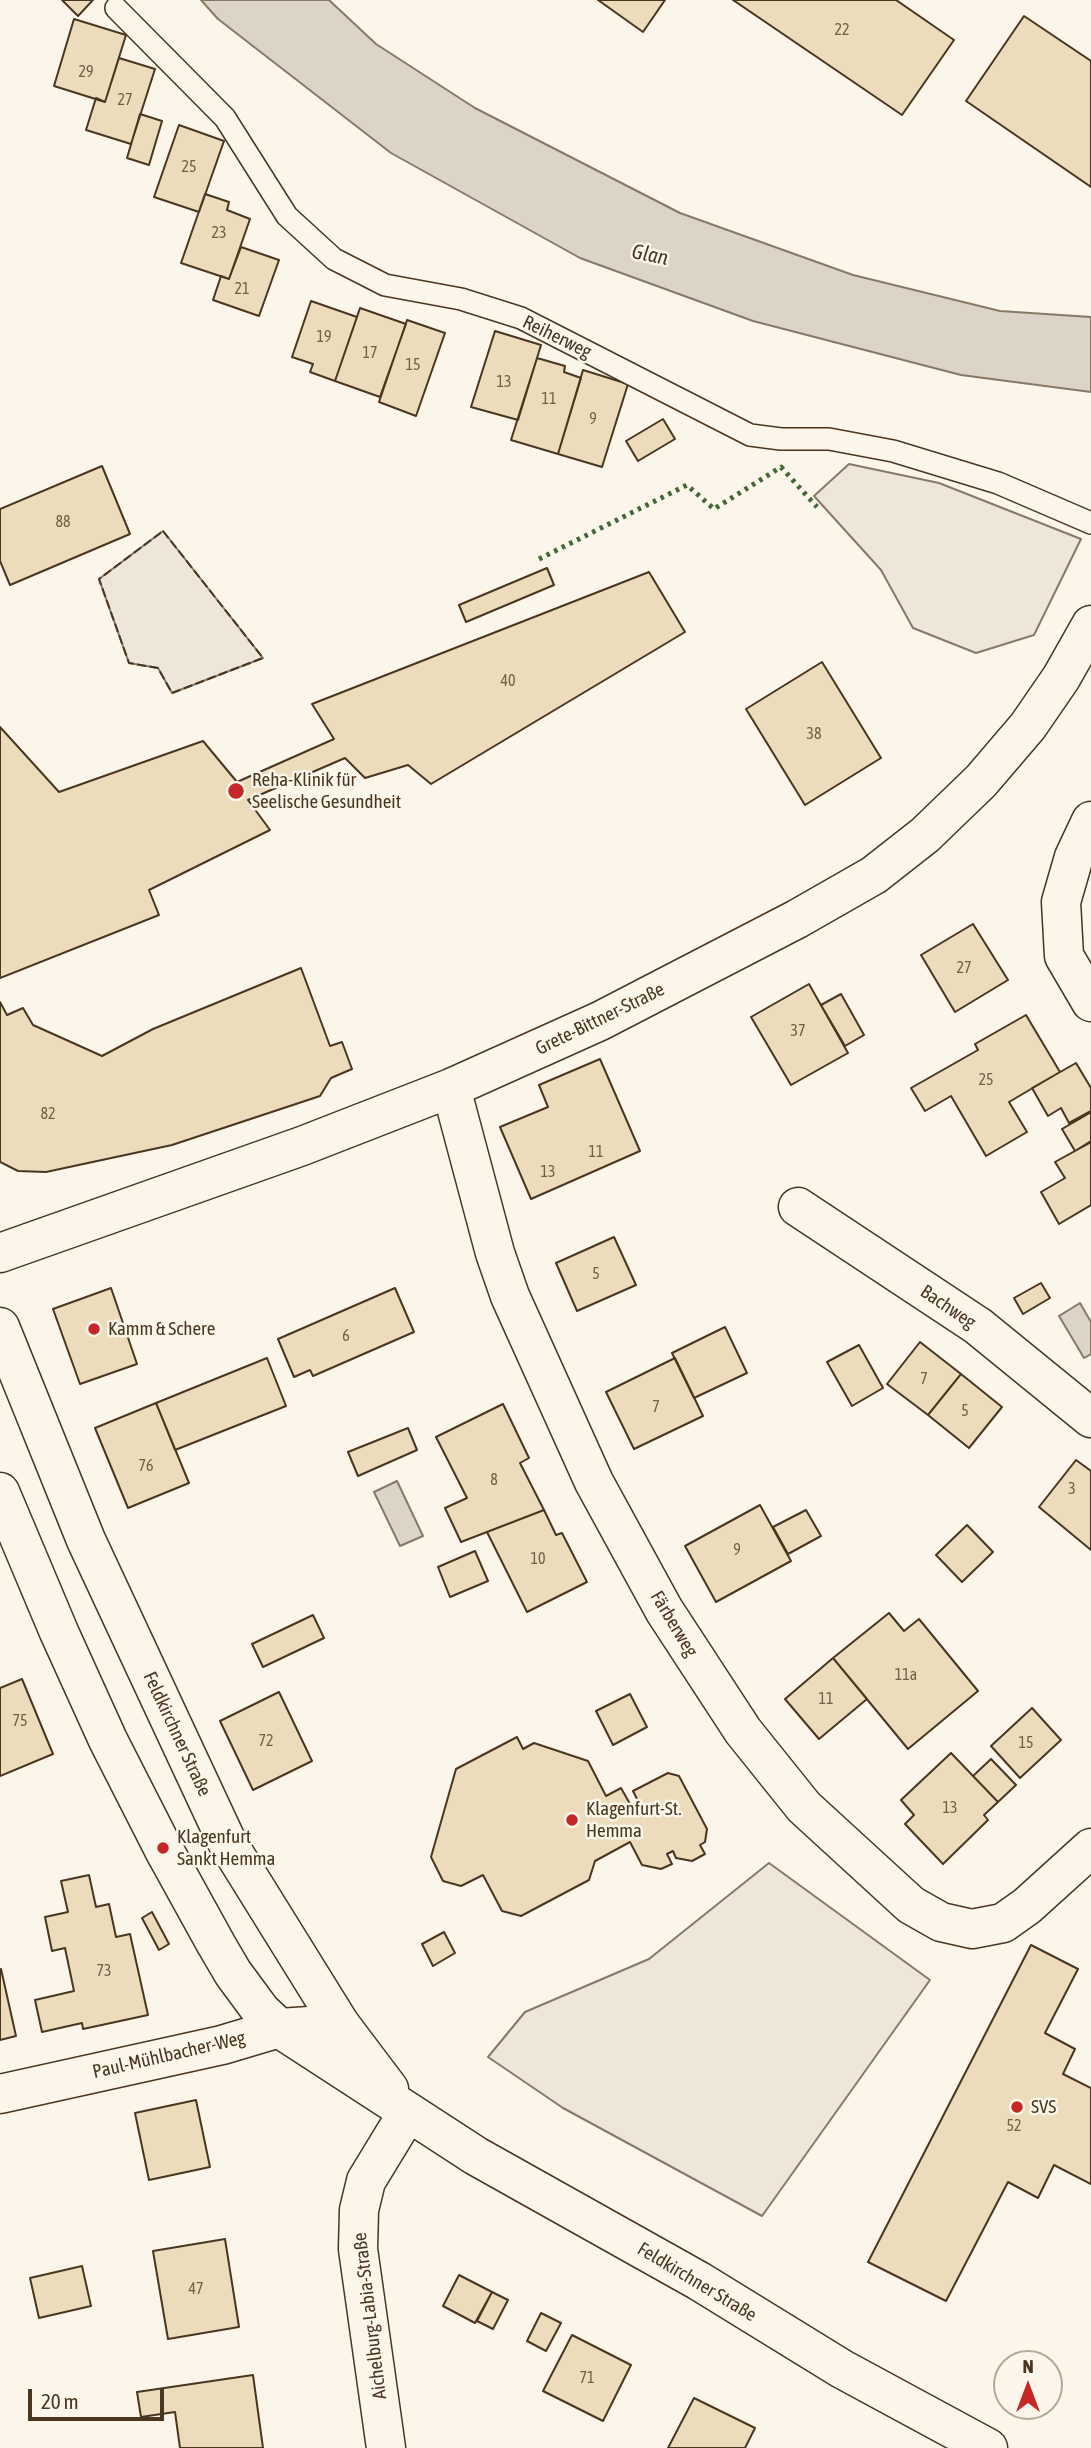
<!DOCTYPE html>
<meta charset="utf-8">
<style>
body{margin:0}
#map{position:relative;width:1091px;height:2448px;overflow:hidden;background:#fbf6e9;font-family:"Asap Condensed",sans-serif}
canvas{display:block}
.north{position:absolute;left:993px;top:2350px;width:70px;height:70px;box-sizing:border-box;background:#fbf6e9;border:2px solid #b4a999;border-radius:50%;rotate:0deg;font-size:19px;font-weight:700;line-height:28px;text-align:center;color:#4a3520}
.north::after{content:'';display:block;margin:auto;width:24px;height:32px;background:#c62828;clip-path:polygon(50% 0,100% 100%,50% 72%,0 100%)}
.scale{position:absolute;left:28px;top:2389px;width:136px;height:32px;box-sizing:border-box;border:4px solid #4a3520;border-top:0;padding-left:9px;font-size:21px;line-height:24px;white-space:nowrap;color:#4a3520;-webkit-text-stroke:5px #fbf6e9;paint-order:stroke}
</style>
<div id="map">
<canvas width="1091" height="2448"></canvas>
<div class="north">N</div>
<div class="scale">20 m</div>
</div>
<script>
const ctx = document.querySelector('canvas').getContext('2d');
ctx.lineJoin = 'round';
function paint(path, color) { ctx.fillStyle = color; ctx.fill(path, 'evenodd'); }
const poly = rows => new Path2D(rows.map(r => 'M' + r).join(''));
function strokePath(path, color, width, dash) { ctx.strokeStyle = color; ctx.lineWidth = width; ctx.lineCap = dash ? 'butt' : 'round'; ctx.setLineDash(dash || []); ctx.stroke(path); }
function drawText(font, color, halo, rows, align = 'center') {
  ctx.font = font + ' "Asap Condensed",sans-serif'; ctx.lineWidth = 5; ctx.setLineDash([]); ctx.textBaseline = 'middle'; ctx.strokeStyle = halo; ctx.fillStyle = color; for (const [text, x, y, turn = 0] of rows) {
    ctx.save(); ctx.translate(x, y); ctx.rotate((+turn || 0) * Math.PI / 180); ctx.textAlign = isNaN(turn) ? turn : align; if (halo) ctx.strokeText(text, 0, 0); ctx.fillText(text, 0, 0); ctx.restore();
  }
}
const green = poly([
 [849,464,939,483,1081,539,1034,635,976,653,913,628,881,570,814,496,849,464],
 [163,531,263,658,172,693,158,668,129,663,99,579,163,531],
 [769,1863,930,1980,762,2216,563,2108,488,2057,525,2012,649,1959,769,1863]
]);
paint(green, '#ede6d9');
strokePath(green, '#887966', 2);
const water = poly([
 [201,0,329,0,376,44,475,108,680,213,853,275,1000,311,1091,317,1091,392,961,375,753,321,580,258,391,153,218,19,201,0],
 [1080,1303,1091,1322,1091,1354,1084,1358,1059,1316,1080,1303],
 [397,1481,423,1536,400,1546,374,1492,397,1481]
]);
paint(water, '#dcd4c6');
strokePath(water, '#887966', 2);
const building = poly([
 [62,0,93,0,78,16,62,0],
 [598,0,665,0,643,32,598,0],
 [733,0,896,0,954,40,902,115,733,0],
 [1024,16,1091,61,1091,187,966,101,1024,16],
 [74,19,126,35,105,102,54,86,74,19],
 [119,58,155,69,131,144,86,130,96,98,105,102,119,58],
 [140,114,162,121,149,165,127,158,140,114],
 [179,125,224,141,199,212,154,197,179,125],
 [205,194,229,202,227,210,250,219,229,279,181,263,205,194],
 [241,247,279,260,259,316,213,300,221,276,229,279,241,247],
 [311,301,357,317,335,381,310,372,313,364,292,357,311,301],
 [360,308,406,324,380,397,335,381,360,308],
 [407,320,445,333,416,416,379,402,407,320],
 [495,331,541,345,518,420,471,407,495,331],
 [537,358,565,366,564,372,581,378,558,454,511,440,537,358],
 [583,370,628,384,602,467,558,454,583,370],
 [663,419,675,439,638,461,626,441,663,419],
 [102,466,130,534,10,585,0,561,0,509,102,466],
 [547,568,554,585,466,622,459,605,547,568],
 [649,572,685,632,431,784,408,765,365,778,345,758,248,800,270,830,149,890,159,915,0,978,0,727,59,792,203,741,237,782,334,739,312,704,649,572],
 [822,662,881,758,805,805,746,709,822,662],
 [973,924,1008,980,955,1012,921,955,973,924],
 [301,968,330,1046,342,1042,352,1069,331,1078,320,1096,172,1145,46,1172,18,1171,0,1162,0,1002,7,1015,23,1008,33,1025,102,1056,153,1029,301,968],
 [809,984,848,1053,791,1085,751,1017,809,984],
 [841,994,864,1035,845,1046,821,1005,841,994],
 [1026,1015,1060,1072,1009,1102,1027,1132,986,1156,951,1096,925,1111,911,1088,978,1050,975,1044,1026,1015],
 [600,1059,640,1151,531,1199,500,1127,548,1107,539,1085,600,1059],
 [1076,1063,1091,1088,1091,1111,1069,1123,1061,1108,1048,1116,1032,1088,1076,1063],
 [1091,1112,1091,1141,1075,1151,1062,1129,1091,1112],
 [1091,1142,1091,1205,1059,1224,1041,1192,1065,1178,1055,1162,1091,1142],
 [614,1237,636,1285,577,1311,556,1263,614,1237],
 [1041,1283,1050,1298,1023,1314,1014,1298,1041,1283],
 [111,1288,137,1364,80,1384,53,1309,111,1288],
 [395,1288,414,1332,313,1376,310,1370,294,1377,278,1339,395,1288],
 [725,1327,747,1373,694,1398,672,1353,725,1327],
 [920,1342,961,1374,928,1415,887,1384,920,1342],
 [859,1345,883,1388,852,1406,827,1362,859,1345],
 [267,1358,286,1406,175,1450,156,1403,267,1358],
 [675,1358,703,1416,634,1449,606,1392,675,1358],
 [961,1374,1002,1407,969,1448,928,1415,961,1374],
 [156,1403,189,1483,128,1508,95,1428,156,1403],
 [503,1404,529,1458,520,1463,544,1510,461,1542,445,1508,467,1498,436,1437,503,1404],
 [408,1428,417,1450,358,1476,348,1452,408,1428],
 [1076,1460,1091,1471,1091,1550,1039,1507,1076,1460],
 [760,1505,791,1561,716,1602,685,1546,760,1505],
 [544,1510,556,1535,562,1533,587,1582,527,1612,487,1532,544,1510],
 [806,1510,821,1536,788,1554,773,1527,806,1510],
 [967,1525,993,1552,962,1582,936,1555,967,1525],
 [475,1551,488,1581,450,1597,438,1567,475,1551],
 [889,1613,904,1631,919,1619,978,1691,908,1749,833,1658,889,1613],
 [313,1615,324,1638,263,1667,252,1644,313,1615],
 [833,1658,867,1699,819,1739,785,1699,833,1658],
 [22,1679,53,1754,0,1776,0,1688,22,1679],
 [279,1692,312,1761,253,1790,220,1721,279,1692],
 [630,1694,647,1727,613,1745,596,1711,630,1694],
 [1032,1708,1061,1740,1020,1778,991,1746,1032,1708],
 [517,1737,523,1749,534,1743,588,1761,606,1796,621,1788,634,1811,641,1807,633,1791,668,1773,679,1776,707,1829,705,1842,700,1845,705,1854,692,1861,676,1858,673,1851,667,1854,672,1864,661,1869,642,1865,630,1842,595,1861,589,1880,521,1916,502,1911,483,1875,461,1886,443,1881,431,1857,456,1769,517,1737],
 [951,1753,998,1802,984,1815,988,1820,943,1864,905,1824,914,1815,901,1800,951,1753],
 [991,1759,1016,1785,998,1802,973,1776,991,1759],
 [89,1875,96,1907,109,1904,116,1937,130,1934,148,2015,83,2029,82,2023,42,2032,35,2000,74,1991,65,1948,52,1951,45,1917,68,1912,61,1881,89,1875],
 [152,1912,169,1944,159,1950,142,1918,152,1912],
 [444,1932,455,1953,433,1966,422,1944,444,1932],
 [1031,1945,1078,1969,1045,2033,1075,2049,1063,2074,1091,2088,1091,2184,1054,2165,1038,2198,1008,2182,946,2301,868,2262,1031,1945],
 [1,1969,16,2036,0,2040,0,1970,1,1969],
 [196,2100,210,2167,149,2180,135,2113,196,2100],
 [225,2239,239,2327,168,2339,153,2251,225,2239],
 [82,2266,91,2306,39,2318,30,2278,82,2266],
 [459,2275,492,2292,475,2323,443,2306,459,2275],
 [492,2292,508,2300,493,2329,477,2321,492,2292],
 [541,2313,561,2323,546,2351,527,2341,541,2313],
 [572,2335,631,2365,603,2421,543,2391,572,2335],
 [253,2375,263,2448,180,2448,175,2412,141,2417,137,2392,253,2375],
 [694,2398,755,2428,745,2448,668,2448,694,2398]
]);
paint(building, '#ecdcbc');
strokePath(building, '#4a3520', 2);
const lane = poly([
 [116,8,225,118,287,216,334,259,385,285,461,299,521,318,750,435,781,439,829,439,893,451,998,483,1091,523]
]);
const street = poly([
 [1091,821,1074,857,1061,902,1064,956,1091,1002],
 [451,1088,495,1253,510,1296,594,1482,664,1610,743,1731,804,1807,911,1905,941,1922,972,1929,1003,1923,1027,1906,1091,1848],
 [798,1207,978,1326,1091,1418],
 [0,1253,302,1146,451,1088,600,1021,797,919,874,875,925,835,981,781,1028,726,1061,678,1091,625],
 [0,2094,222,2045,279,2028,340,2024],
 [386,2448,358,2249,359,2210,366,2181,408,2112]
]);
const primary = poly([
 [0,1327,86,1540,227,1842,340,2024,389,2089],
 [0,1492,59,1632,108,1740,163,1848,216,1944,233,1973,261,2011,279,2028,476,2156,699,2281,842,2369,988,2448]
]);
strokePath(lane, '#4a3520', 24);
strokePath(street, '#4a3520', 41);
strokePath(primary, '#4a3520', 41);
strokePath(lane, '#fbf6e9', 21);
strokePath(street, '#fbf6e9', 38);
strokePath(primary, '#fbf6e9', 38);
strokePath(poly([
 [539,559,687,485,714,509,781,467,817,507]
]), '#436837', 5, [3.5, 5]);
strokePath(poly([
 [163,531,263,658,172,693,158,668,129,663,99,579,163,531]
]), '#4a3520', 2, [9, 3.5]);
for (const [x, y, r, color] of [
 [236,791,9,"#c62828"],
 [94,1329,7,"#c62828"],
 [572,1820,7,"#c62828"],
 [163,1848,7,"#c62828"],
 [1017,2107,7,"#c62828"]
]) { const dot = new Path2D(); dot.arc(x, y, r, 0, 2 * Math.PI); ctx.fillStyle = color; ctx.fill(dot); strokePath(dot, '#fbf6e9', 2.5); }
drawText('16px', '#725f47', null, [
 ["22",842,30],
 ["29",86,72],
 ["27",125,100],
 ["25",189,167],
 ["23",219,233],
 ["21",242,289],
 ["19",324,337],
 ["17",370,353],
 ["15",413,365],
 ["13",504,382],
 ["11",549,399],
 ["9",593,419],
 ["88",63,522],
 ["40",508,681],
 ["38",814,734],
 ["27",964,968],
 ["37",798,1031],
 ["25",986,1080],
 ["82",48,1114],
 ["11",596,1152],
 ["13",548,1172],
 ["5",596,1274],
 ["6",346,1336],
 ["7",924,1379],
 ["7",656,1407],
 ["5",965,1411],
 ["76",146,1466],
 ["8",494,1480],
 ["3",1072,1489],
 ["9",737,1550],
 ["10",538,1559],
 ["11a",906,1675],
 ["11",826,1699],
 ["75",20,1721],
 ["72",266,1741],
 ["15",1026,1743],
 ["13",950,1808],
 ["73",104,1971],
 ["52",1014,2126],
 ["47",196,2289],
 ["71",587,2378]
]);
drawText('19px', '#4a3520', '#fbf6e9', [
 ["Reiherweg",557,337,26],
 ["Grete-Bittner-Straße",600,1019,-26],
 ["Bachweg",948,1307,34],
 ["Färberweg",674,1624,59],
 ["Feldkirchner Straße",177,1734,65],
 ["Paul-Mühlbacher-Weg",169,2055,-13],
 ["Feldkirchner Straße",697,2282,31],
 ["Aichelburg-Labia-Straße",370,2316,-97]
]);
drawText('19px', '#4a3520', '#fbf6e9', [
 ["Reha-Klinik für",252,780],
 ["Seelische Gesundheit",252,802],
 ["Kamm & Schere",108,1329],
 ["Klagenfurt-St.",586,1809],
 ["Hemma",586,1831],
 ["Klagenfurt",177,1837],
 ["Sankt Hemma",177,1859],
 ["SVS",1031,2107]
], 'left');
drawText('italic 21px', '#4a3520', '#fbf6e9', [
 ["Glan",650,255,12]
]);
</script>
